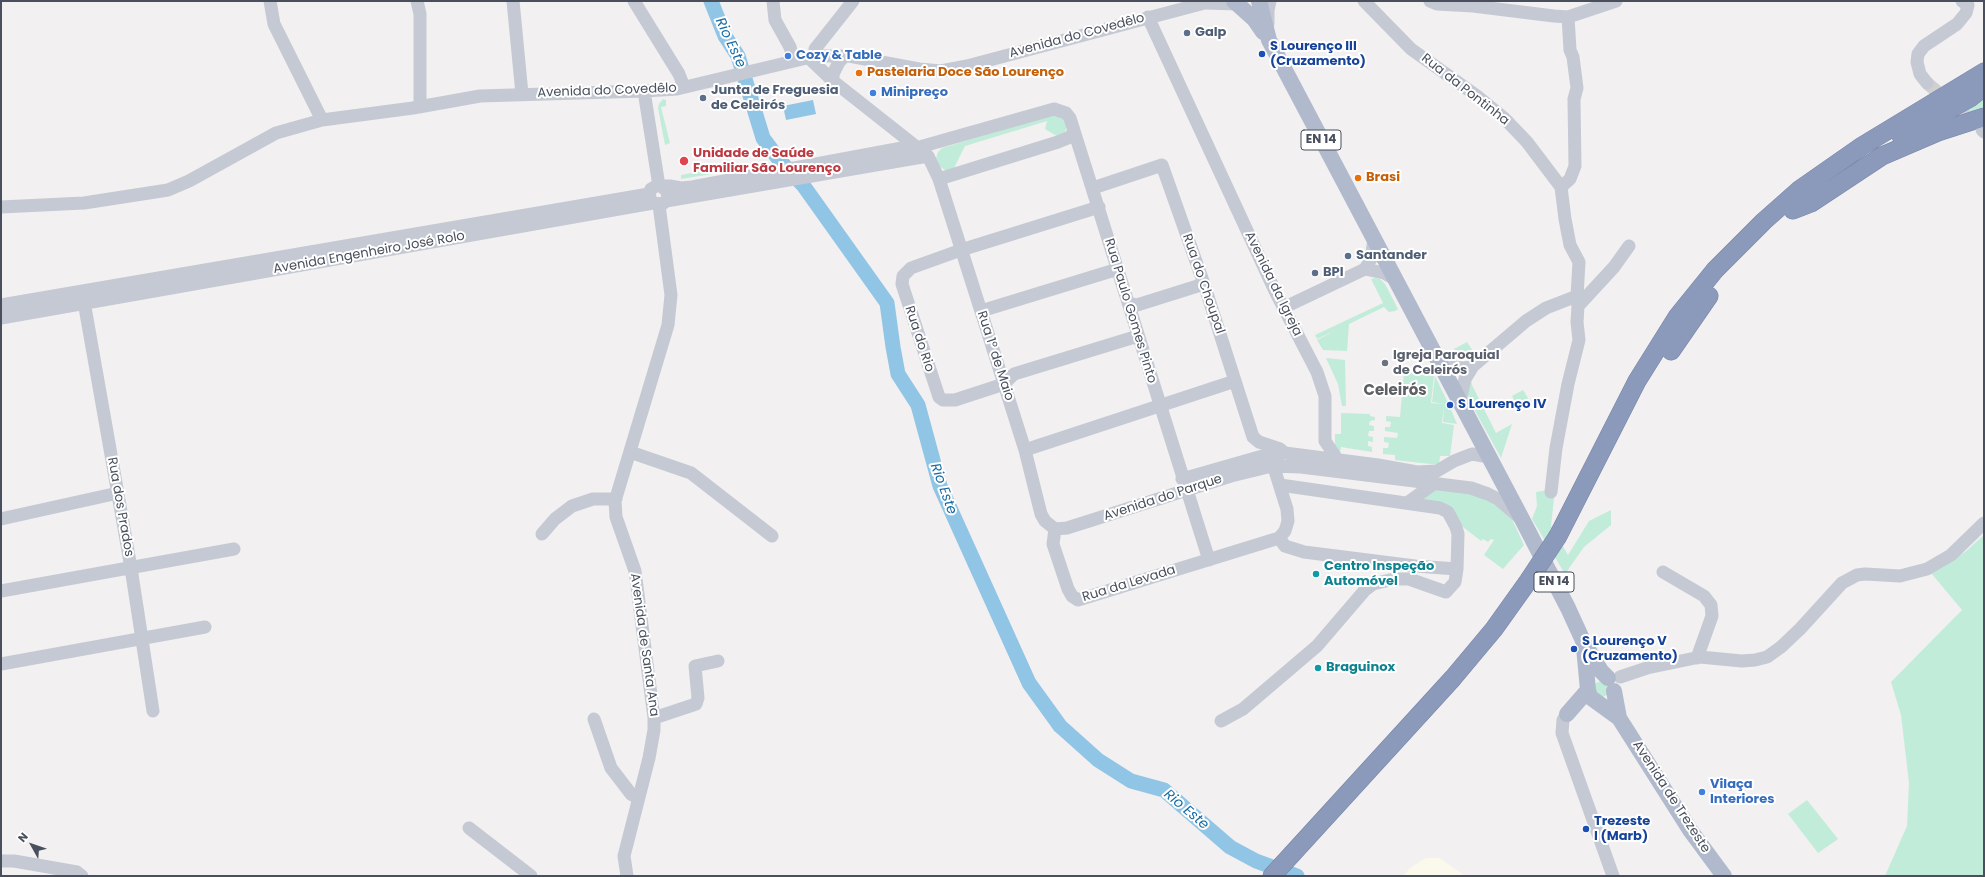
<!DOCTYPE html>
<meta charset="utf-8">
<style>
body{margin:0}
#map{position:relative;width:1985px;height:877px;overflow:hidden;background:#f2f0f0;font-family:Poppins,sans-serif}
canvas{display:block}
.frame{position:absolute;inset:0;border:2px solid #494f5c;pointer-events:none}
.north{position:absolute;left:12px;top:825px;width:40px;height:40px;-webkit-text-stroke:3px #fff;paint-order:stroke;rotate:310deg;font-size:11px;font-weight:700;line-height:16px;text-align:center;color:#494f5c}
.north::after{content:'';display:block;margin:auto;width:14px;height:18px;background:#494f5c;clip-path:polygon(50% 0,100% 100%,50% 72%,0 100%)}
</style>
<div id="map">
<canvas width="1985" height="877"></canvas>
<div class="frame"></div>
<div class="north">N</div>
</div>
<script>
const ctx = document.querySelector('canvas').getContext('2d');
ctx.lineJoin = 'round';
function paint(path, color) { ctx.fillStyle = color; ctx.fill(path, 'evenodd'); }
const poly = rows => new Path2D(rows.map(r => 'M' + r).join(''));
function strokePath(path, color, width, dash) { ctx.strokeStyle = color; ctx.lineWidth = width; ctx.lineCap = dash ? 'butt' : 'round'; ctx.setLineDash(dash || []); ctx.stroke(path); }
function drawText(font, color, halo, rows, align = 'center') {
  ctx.font = font + ' Poppins,sans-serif'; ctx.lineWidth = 4; ctx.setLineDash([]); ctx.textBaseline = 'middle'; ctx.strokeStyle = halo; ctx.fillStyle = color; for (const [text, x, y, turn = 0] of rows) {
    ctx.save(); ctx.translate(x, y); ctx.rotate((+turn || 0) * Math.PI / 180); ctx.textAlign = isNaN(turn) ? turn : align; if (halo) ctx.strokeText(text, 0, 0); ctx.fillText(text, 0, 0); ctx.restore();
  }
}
paint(poly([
 [1426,858,1440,858,1465,876,1403,876,1410,868]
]), '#fbf9eb');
paint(poly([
 [1984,96,1984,110,1937,126],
 [663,99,666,100,666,106,661,107,670,143,665,145,658,108,659,104],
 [1052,115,1065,119,1067,126,1065,132,1060,138,1045,129,1047,121,965,146,953,170,945,170,939,166,936,158,938,152,942,148],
 [747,163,748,168,681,179,681,175],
 [1375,278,1380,279,1385,284,1398,309,1395,311,1389,312,1384,307,1349,324,1347,351,1323,350,1317,340,1336,330,1317,339,1315,335,1383,303,1371,279],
 [1467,342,1474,353,1470,358,1461,358,1454,349],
 [1326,358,1345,360,1346,406,1342,406,1338,384],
 [1404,372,1434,376,1431,403,1444,404,1442,423,1454,425,1450,456,1440,456,1439,465,1395,460,1395,455,1383,454,1383,448,1388,448,1389,443,1384,442,1384,437,1397,438,1398,433,1385,431,1385,427,1390,427,1391,422,1386,421,1386,416,1400,417],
 [1435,376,1449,405,1457,424,1443,422,1444,404,1432,402],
 [1471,380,1472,385,1496,433,1512,424,1501,458,1468,398,1468,391],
 [1523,390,1528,398,1519,409,1512,396],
 [1341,413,1370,414,1370,416,1375,417,1375,420,1370,421,1369,425,1374,426,1374,431,1369,431,1368,436,1373,437,1373,442,1368,441,1368,446,1372,447,1372,452,1341,447,1340,453,1335,446,1335,434,1341,434],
 [1435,488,1481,494,1511,517,1524,545,1503,569,1484,555,1494,540,1491,539,1488,542,1483,539,1481,541,1463,527,1453,510,1420,499],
 [1555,489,1551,526,1568,555,1589,521,1611,510,1611,525,1584,547,1565,574,1532,519,1537,506,1536,492],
 [1984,535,1984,876,1885,876,1907,826,1909,783,1901,715,1891,682,1962,610,1931,573,1965,552],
 [1601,681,1608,686,1607,695,1600,698,1593,687,1596,683],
 [1807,800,1838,839,1818,853,1788,814]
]), '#c1ecda');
paint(poly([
 [813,100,816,114,786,120,783,106]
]), '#91c5e6');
strokePath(poly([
 [711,1,725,36,738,56,763,138,780,161,803,185,887,303,893,347,898,374,918,405,940,486,1029,683,1060,726,1098,760,1131,781,1164,790,1230,847,1256,861,1297,876]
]), '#91c5e6', 15);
strokePath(poly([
 [1927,83,1976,125]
]), '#d0d0d2', 13, [13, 6]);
const highway = poly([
 [1901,136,1970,98,1984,87],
 [1793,210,1811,203,1882,156,1938,132,1984,117],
 [1671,351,1709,296],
 [1558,536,1637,381,1677,317,1715,270,1764,221,1799,190,1862,146,1984,72],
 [1272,876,1453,678,1494,629,1529,580]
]);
strokePath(highway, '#7684a7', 19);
strokePath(poly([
 [270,1,274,24,322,120],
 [417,1,420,14,420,107],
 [513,1,522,94],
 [634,1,679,74,684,87],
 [773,1,775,20,790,47,794,60],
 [1364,1,1411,49,1477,96,1504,118,1527,142,1561,187,1565,219,1570,245,1579,262,1577,296,1578,306,1577,322,1579,340,1568,384,1556,448,1551,492],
 [1430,1,1437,4,1473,6,1554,16,1568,17,1616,1],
 [1206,3,1237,4],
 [1148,17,1275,291,1317,372,1325,396,1325,441,1337,459],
 [1268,24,1268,10,1270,1],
 [815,56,815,49,853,1],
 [809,58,833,81,928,156,939,179,1025,450,1041,514,1045,521,1055,529],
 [833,81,833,74,839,62,845,56],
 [1927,83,1920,74,1917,62,1918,54,1924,46,1957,24,1966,13,1968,5,1962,1],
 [644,91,659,186],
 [1982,130,1984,132],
 [916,148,1054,109,1066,113,1070,118,1209,560],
 [939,179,1058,142,1070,137,1074,131],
 [661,186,667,191,668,199,664,203,656,204,651,201,649,194,651,189,656,186,670,186,681,188,692,187,913,146],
 [1561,187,1570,179,1575,166,1574,99,1577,88,1573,57,1570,50,1568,17],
 [1093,188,1162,165,1204,284,1253,437,1259,442,1280,449,1285,453],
 [666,201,928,156],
 [1,207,84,203,168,190,189,181,276,133,322,120,413,108,480,96,644,91,677,89,815,56,849,56,919,69,941,71,967,66,1212,1],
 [1099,207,961,250,911,268,903,276,902,284,939,397,943,400,955,400,1004,384,1014,374,1138,336],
 [1365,269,1371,259,1374,239],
 [83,296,131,568,153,711],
 [1128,303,1137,305,1204,284],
 [1,305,649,194],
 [1578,306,1614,267,1629,246],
 [1283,308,1365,269,1384,273,1396,280],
 [981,311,1118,269],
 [1,318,653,203],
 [1438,360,1452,367,1464,368,1473,366],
 [1460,401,1465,379,1473,366,1526,321,1546,308,1577,296],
 [1025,450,1235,381],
 [630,452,691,473,772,536],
 [1182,479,1259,457,1285,453,1378,465,1417,472,1437,471,1454,461,1472,454,1489,457],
 [1407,503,1435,483],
 [1,519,118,493],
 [1055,529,1067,528,1231,476,1272,466,1301,467,1471,488,1488,494,1498,499,1519,517],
 [1055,529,1053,544,1068,589,1072,596,1078,600,1279,538,1285,531,1288,521,1287,509,1270,455],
 [542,534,555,519,572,506,593,499,616,499],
 [1279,538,1285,546,1304,552,1415,566,1457,569,1458,534,1456,527,1448,512,1440,508,1280,485],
 [1663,572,1704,596,1711,605,1712,616,1697,658],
 [1,591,234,549],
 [1,664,205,627],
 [1620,677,1647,668,1700,657,1742,661,1755,660,1767,657,1781,647,1800,629,1842,583,1857,575,1865,574,1900,576,1927,569,1951,555,1984,523],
 [1567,714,1563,720,1562,733,1613,876],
 [654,718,696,704,698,698,695,666,718,661],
 [594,719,611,768,631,794,638,798],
 [1221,721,1243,709,1317,646,1365,590,1373,584,1394,579,1409,579,1446,592,1455,582,1457,569],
 [469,828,531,876],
 [1,861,14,861,77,872,82,876],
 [627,876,624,856,649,758,654,730,654,718,635,571,616,517,615,501,668,325,671,295,659,205]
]), '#c4c9d3', 13);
strokePath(poly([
 [1234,1,1254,19,1263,32],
 [1259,1,1269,40,1523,521,1568,608,1584,643,1601,671,1608,678],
 [1584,647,1588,690,1590,697,1619,718],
 [1614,691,1619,718,1690,830,1724,876],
 [1567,714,1588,690]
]), '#b1bacc', 16);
strokePath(highway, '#8b99bb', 18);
const highwayBridge = poly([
 [1529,580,1558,536]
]);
strokePath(highwayBridge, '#7684a7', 19, []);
strokePath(highwayBridge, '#8b99bb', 18);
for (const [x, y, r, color] of [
 [1187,33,4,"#5c6f8a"],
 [1262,54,4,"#1a4fb4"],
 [788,56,4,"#3f7fe0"],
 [859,73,4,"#e8710a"],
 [873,93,4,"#3f7fe0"],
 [703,98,4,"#5c6f8a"],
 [684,161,5,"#e0444e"],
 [1358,178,4,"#e8710a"],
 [1348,256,4,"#5c6f8a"],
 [1315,273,4,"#5c6f8a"],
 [1385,363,4,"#6b7280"],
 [1450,405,4,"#1a4fb4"],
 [1316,574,4,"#0f9aa8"],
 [1574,649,4,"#1a4fb4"],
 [1318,668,4,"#0f9aa8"],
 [1702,792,4,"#3f7fe0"],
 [1586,829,4,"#1a4fb4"]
]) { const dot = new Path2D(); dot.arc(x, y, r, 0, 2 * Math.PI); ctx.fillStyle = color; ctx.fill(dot); strokePath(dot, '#fff', 1.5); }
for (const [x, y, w] of [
 [1321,140,40],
 [1554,582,40]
]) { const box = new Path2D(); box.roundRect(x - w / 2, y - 10, w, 20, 3); ctx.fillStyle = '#fff'; ctx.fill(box); strokePath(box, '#494f5c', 1); }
drawText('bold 12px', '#494f5c', null, [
 ["EN 14",1321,140],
 ["EN 14",1554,582]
]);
drawText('bold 13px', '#4e5e75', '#fff', [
 ["Galp",1195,33],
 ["Junta de Freguesia",711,91],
 ["de Celeirós",711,106],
 ["Santander",1356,256],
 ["BPI",1323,273]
], 'left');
drawText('13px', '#494f5c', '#fff', [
 ["Avenida do Covedêlo",1077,36,-15],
 ["Rua da Pontinha",1465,90,38],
 ["Avenida do Covedêlo",607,91,-2],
 ["Avenida Engenheiro José Rolo",369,253,-10],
 ["Rua do Choupal",1203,284,71],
 ["Avenida da Igreja",1273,284,64],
 ["Rua Paulo Gomes Pinto",1130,311,73],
 ["Rua do Rio",919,339,72],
 ["Rua 1º de Maio",995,356,72],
 ["Avenida do Parque",1163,498,-18],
 ["Rua dos Prados",120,507,80],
 ["Rua da Levada",1129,584,-17],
 ["Avenida de Santa Ana",644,645,82],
 ["Avenida de Trezeste",1671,797,57]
]);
drawText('bold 13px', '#164399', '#fff', [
 ["S Lourenço III",1270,47],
 ["(Cruzamento)",1270,62],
 ["S Lourenço IV",1458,405],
 ["S Lourenço V",1582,642],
 ["(Cruzamento)",1582,657],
 ["Trezeste",1594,822],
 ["I (Marb)",1594,837]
], 'left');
drawText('bold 13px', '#366cbe', '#fff', [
 ["Cozy & Table",796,56],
 ["Minipreço",881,93],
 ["Vilaça",1710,785],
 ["Interiores",1710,800]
], 'left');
drawText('bold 13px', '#c56008', '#fff', [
 ["Pastelaria Doce São Lourenço",867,73],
 ["Brasi",1366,178]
], 'left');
drawText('bold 13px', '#be3a42', '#fff', [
 ["Unidade de Saúde",693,154],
 ["Familiar São Lourenço",693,169]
], 'left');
drawText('bold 13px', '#5b616d', '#fff', [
 ["Igreja Paroquial",1393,356],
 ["de Celeirós",1393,371]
], 'left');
drawText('bold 13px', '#0d838f', '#fff', [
 ["Centro Inspeção",1324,567],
 ["Automóvel",1324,582],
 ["Braguinox",1326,668]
], 'left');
drawText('italic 14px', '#166ba2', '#fff', [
 ["Rio Este",730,43,65],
 ["Rio Este",943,489,70],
 ["Rio Este",1186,810,40]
]);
drawText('bold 15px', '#5d5f64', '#fff', [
 ["Celeirós",1395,391]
]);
</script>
